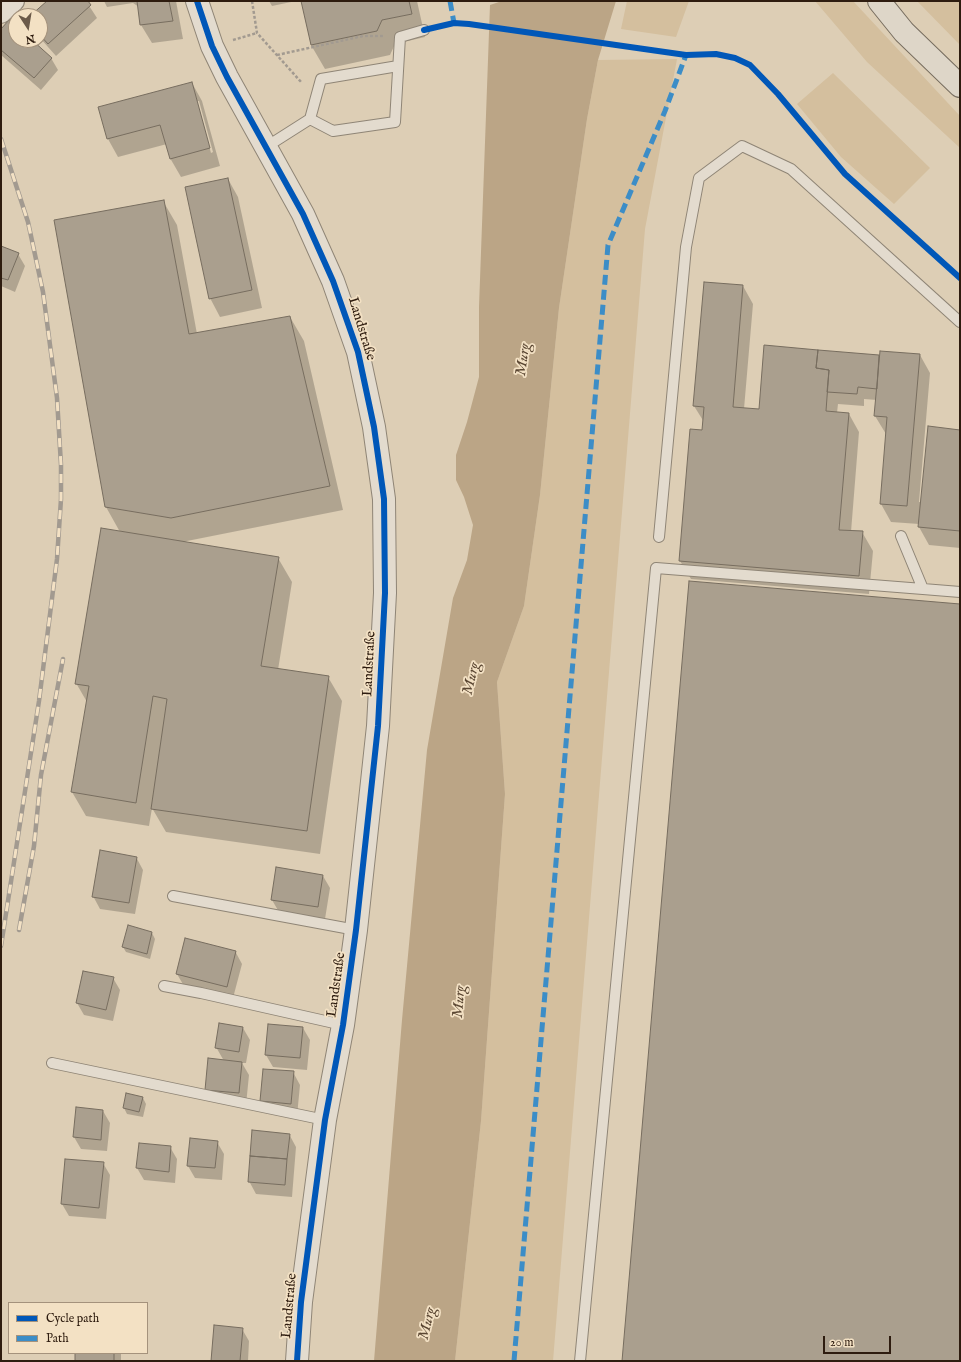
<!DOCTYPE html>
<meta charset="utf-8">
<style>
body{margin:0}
#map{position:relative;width:961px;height:1362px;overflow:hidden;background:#ddceb5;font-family:"IM FELL English",serif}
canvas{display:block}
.frame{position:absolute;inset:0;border:2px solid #2e1c0f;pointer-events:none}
.legend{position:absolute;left:8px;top:1302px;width:140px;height:52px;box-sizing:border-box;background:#f3e1c4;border:1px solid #a4927c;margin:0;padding:5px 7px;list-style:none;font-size:12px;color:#2e1c0f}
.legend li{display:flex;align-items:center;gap:8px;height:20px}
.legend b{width:20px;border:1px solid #a4927c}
.north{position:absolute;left:8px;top:8px;width:40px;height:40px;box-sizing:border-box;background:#f3e1c4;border:1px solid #a4927c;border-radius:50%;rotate:168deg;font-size:11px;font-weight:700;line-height:16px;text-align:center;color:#2e1c0f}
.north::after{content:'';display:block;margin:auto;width:14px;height:18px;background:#6b5a49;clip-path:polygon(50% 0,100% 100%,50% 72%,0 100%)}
.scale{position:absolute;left:823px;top:1336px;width:68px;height:18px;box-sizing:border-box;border:2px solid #2e1c0f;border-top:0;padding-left:5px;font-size:12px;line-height:14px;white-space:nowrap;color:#2e1c0f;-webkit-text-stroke:3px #f3e1c4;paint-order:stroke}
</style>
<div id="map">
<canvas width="961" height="1362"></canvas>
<div class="frame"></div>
<ul class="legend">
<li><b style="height:5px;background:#0057b8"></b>Cycle path</li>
<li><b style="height:5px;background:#3c8dc7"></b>Path</li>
</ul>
<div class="north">N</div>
<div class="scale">20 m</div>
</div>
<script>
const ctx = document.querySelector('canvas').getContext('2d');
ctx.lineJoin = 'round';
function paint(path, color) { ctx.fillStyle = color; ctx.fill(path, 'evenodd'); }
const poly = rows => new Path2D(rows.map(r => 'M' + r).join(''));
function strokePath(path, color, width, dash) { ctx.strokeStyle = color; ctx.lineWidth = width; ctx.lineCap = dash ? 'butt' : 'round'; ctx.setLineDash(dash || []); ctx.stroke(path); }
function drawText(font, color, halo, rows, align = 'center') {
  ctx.font = font + ' "IM FELL English",serif'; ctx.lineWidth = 3.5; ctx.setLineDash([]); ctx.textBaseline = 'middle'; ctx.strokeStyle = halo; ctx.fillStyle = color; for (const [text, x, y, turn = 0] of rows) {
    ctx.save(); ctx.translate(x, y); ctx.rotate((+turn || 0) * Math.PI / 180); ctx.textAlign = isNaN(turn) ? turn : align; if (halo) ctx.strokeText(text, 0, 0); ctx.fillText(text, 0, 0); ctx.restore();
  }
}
paint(poly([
 [627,1,689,1,676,37,621,29],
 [815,1,853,1,960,116,960,148,867,62],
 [917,1,960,1,960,45],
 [677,59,645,229,553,1361,455,1361,481,1121,505,794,497,682,524,606,540,495,559,308,587,119,598,60],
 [833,73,930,168,894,204,841,157,797,104]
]), '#d4bf9e');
paint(poly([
 [502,1,616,1,598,60,587,119,559,308,540,495,524,606,497,682,505,794,481,1121,455,1361,374,1361,402,1020,427,750,453,598,467,560,473,525,464,497,456,480,456,455,467,422,479,377,479,307,490,5]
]), '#bba586');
paint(poly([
 [48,1,86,1,97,18,56,56,40,38,40,16,32,16],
 [104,1,176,1,183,39,152,43,141,25,139,7,133,3,107,7],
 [269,1,296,1,272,6],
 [302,1,417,1,425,37,395,44,390,55,325,69,311,45],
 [16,28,16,40,30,40,51,58,58,70,41,90,1,55,1,31],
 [192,83,202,101,220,166,181,177,170,158,167,144,118,157,108,139,99,108],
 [197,101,199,101,213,152,211,153],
 [228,179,238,197,262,308,220,317,210,298],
 [163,201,177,225,197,334,290,317,304,341,343,510,182,542,278,558,292,582,278,670,328,677,342,701,320,854,166,832,152,808,149,826,86,816,72,792,87,702,76,683,120,532,106,507],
 [1,247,18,254,25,266,15,292,1,286],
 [743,286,753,304,744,409,760,410,879,356,880,358,920,355,930,373,919,502,921,502,960,430,960,548,929,545,919,527,919,524,891,522,881,504,886,434,875,416,877,400,864,399,864,406,838,404,837,413,849,414,859,432,851,532,862,532,873,551,869,594,691,579,680,561,703,431,704,422,694,406],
 [136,857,143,870,135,914,100,909,93,896],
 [276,868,323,876,330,888,325,919,279,912,272,900],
 [128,927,152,933,155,939,150,959,126,952,123,947],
 [235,951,242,964,233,998,184,986,177,974],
 [113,978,120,990,113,1021,84,1015,77,1003],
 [243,1028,250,1040,246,1063,242,1063,249,1075,246,1105,213,1102,206,1090,224,1061,216,1047],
 [303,1028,310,1040,307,1070,273,1067,266,1055],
 [293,1072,300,1085,297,1116,268,1113,261,1101],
 [143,1098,146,1104,143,1117,127,1114,124,1108],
 [103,1111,110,1123,107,1151,81,1149,74,1137],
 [289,1134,296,1147,292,1197,256,1194,249,1181],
 [217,1142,224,1154,222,1180,195,1178,188,1166],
 [140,1144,170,1147,177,1159,175,1183,144,1180,137,1168],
 [103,1163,110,1175,106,1219,69,1216,62,1204],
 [242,1329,249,1341,248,1361,212,1361],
 [76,1353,121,1353,121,1361,76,1361]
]), '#0003');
const building = poly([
 [47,1,88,1,91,5,48,44,40,35,40,16,30,16,47,1],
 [137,1,169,1,173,21,140,25,137,1],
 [301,1,409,1,412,14,382,20,377,31,311,45,301,1],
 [9,20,16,26,16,40,32,40,52,58,34,78,1,50,1,29,9,20],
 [192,82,210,148,170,159,160,125,107,139,98,107,192,82],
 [228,178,252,290,209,299,185,187,228,178],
 [164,200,189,334,290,316,330,486,171,518,105,507,54,220,164,200],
 [1,246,19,253,8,280,1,278,1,246],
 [704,282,743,285,733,407,759,409,764,345,818,350,816,368,829,370,826,411,849,413,839,530,863,531,859,576,679,561,690,429,702,430,704,407,693,406,704,282],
 [818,350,879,355,877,389,858,387,857,394,827,392,829,370,816,368,818,350],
 [880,351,920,354,907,506,880,504,887,417,874,416,880,351],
 [928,426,960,430,960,531,918,527,928,426],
 [101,528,279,557,261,666,329,676,307,831,151,809,167,699,153,696,136,803,71,792,89,686,75,684,101,528],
 [689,581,960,604,960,1361,622,1361,689,581],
 [100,850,137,857,129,903,92,897,100,850],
 [276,867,323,875,318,907,271,900,276,867],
 [128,925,152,932,147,954,122,947,128,925],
 [185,938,236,951,227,987,176,974,185,938],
 [83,971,114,977,106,1010,76,1003,83,971],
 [219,1023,243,1027,239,1052,215,1048,219,1023],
 [268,1024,303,1027,300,1058,265,1055,268,1024],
 [208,1058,242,1062,239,1093,205,1090,208,1058],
 [263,1069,294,1071,291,1104,260,1101,263,1069],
 [126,1093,143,1097,139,1112,123,1108,126,1093],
 [76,1107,103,1110,101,1140,73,1137,76,1107],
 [252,1130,290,1134,287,1159,250,1156,252,1130],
 [190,1138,218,1141,215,1168,187,1166,190,1138],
 [139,1143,171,1146,169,1172,136,1168,139,1143],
 [250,1156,287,1159,285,1185,248,1182,250,1156],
 [65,1159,104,1162,99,1208,61,1204,65,1159],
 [214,1325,243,1328,240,1361,211,1361,214,1325],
 [75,1353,114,1353,114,1361,75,1361,75,1353]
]);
paint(building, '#aa9f8e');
strokePath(building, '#776d5f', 1);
const service = poly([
 [310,119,321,79,398,66],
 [266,147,310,119,333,131,395,122,400,37,424,30],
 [901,536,923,589,960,592],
 [659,537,686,247,699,178,742,146,791,169,960,322],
 [173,896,356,930],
 [164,986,201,993,343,1025],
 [52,1063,325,1120],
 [580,1361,656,568,923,589]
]);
const minor = poly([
 [1,13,14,1]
]);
const tertiary = poly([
 [197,1,212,46,227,77,303,214,333,281,358,352,374,427,384,499,385,593,378,726,356,930,343,1025,325,1120,301,1302,297,1361]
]);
const primary = poly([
 [879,1,904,32,960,86]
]);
strokePath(service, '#8f8576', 12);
strokePath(minor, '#8f8576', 22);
strokePath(tertiary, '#8f8576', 24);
strokePath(primary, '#776d5f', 24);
strokePath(poly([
 [252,1,257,33,302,83],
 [233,40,257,33],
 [277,55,363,36,384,36]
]), '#a29a90', 2.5, [3, 2]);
strokePath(service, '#e3dbce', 10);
strokePath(minor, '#e3dbce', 20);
strokePath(tertiary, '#e3dbce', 22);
strokePath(primary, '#ded6c8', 22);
const rail = poly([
 [1,139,28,222,43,292,57,398,61,465,61,499,57,559,39,701,1,946],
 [19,930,34,846,41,775,63,659]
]);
strokePath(rail, '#a29a90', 4.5);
strokePath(rail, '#f3e1c4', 3, [9]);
strokePath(poly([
 [450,1,454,23],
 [514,1361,608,245,665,111,686,55]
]), '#3c8dc7', 5, [10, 5]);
strokePath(poly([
 [197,1,212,46,227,77,303,214,333,281,358,352,374,427,384,499,385,593,378,726,356,930,343,1025,325,1120,301,1302,297,1361],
 [424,30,454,23,469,24,686,55,716,54,735,58,750,65,778,94,845,174,960,278]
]), '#0057b8', 6);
drawText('14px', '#2e1c0f', '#f3e1c4', [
 ["Landstraße",361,329,73],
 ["Landstraße",370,664,-87],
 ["Landstraße",337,985,-82],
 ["Landstraße",290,1306,-85]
]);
drawText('italic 15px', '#5a4632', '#f3e1c4', [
 ["Murg",524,360,-82],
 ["Murg",472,679,-77],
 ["Murg",460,1002,-85],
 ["Murg",428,1324,-77]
]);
</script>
